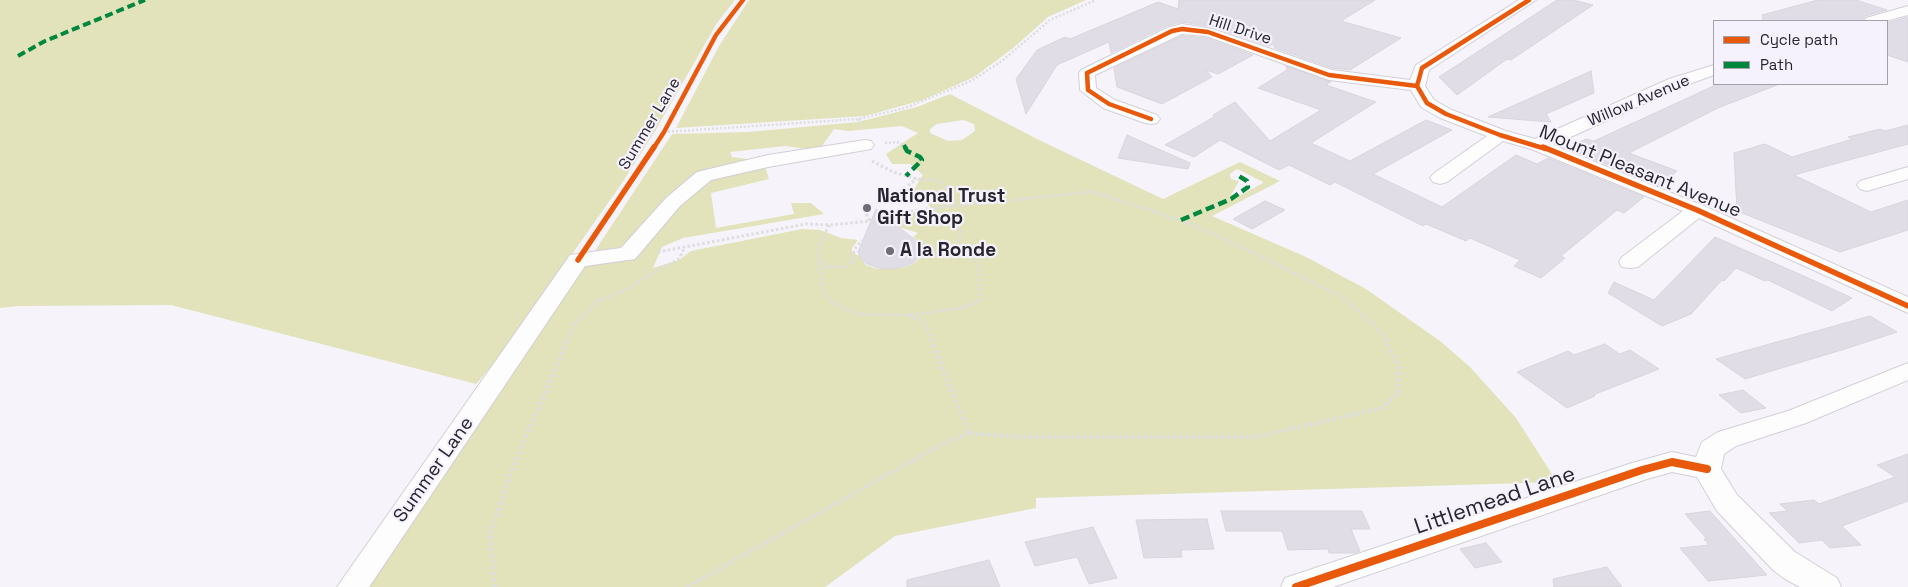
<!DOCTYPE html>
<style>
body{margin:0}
#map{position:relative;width:1908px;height:587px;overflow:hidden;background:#f6f4fa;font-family:"Space Grotesk",sans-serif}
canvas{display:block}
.legend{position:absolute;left:1713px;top:20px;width:175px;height:65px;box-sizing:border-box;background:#f5f1fd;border:1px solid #a39fab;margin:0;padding:6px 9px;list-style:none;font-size:15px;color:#28252f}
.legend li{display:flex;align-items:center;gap:10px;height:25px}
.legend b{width:25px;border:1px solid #a39fab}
</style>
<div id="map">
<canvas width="1908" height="587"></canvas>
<ul class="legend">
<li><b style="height:6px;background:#e8590c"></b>Cycle path</li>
<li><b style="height:6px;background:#00873e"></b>Path</li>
</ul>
</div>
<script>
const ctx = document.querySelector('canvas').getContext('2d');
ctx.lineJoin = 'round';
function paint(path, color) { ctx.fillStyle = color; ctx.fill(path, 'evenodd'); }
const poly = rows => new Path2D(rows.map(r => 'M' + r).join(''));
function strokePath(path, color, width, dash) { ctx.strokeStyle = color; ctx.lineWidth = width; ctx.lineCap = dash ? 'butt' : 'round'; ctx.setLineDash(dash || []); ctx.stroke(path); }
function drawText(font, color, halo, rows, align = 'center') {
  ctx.font = font + ' "Space Grotesk",sans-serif'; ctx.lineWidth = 4.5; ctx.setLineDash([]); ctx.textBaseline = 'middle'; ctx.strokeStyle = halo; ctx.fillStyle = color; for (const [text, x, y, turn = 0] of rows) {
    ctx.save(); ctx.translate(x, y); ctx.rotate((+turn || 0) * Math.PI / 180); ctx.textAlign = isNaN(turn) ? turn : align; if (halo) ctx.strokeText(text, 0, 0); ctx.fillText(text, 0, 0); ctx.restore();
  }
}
paint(poly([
 [0,0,735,0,717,23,654,133,620,186,498,359,476,384,171,305,19,306,0,308],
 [749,0,1086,0,1048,17,1012,49,974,77,923,100,865,116,676,128,719,46],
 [950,94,1041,141,1163,199,1240,162,1280,181,1212,216,1306,257,1366,289,1440,341,1470,367,1516,418,1557,482,1036,498,1036,508,895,536,825,587,365,587,579,275,672,134,748,132,858,122,917,107],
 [963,120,974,124,975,131,962,140,948,141,930,133,930,129,937,124],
 [902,126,918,133,886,154,892,164,910,164,923,175,911,194,913,199,925,197,931,210,889,216,889,225,894,230,899,227,918,233,913,237,920,243,923,250,921,257,913,264,902,268,877,269,866,265,859,256,852,252,852,248,858,240,841,238,820,230,802,229,691,251,679,260,653,268,662,247,683,238,824,214,811,203,791,203,794,214,716,228,711,193,769,179,766,169,754,160,732,157,730,152,785,146,807,149,822,146,834,129,848,131],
 [1237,169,1263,182,1263,183,1237,197,1231,195,1239,181,1231,179,1230,174]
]), '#e2e2bb');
const building = poly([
 [1179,0,1375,0,1341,21,1401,38,1350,70,1332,68,1275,48,1273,44,1269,46,1214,27,1182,22,1166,26,1111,53,1109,42,1057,65,1026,114,1016,79,1037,50,1065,37,1070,39,1158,2,1178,9,1179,0],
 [1557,0,1573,0,1593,5,1511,60,1507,59,1457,95,1439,77,1557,0],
 [1818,0,1856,0,1887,10,1865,16,1862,21,1763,21,1762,15,1818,0],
 [1908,17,1908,62,1887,55,1887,23,1908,17],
 [1182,36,1206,38,1253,55,1218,74,1206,70,1212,77,1162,104,1117,87,1114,68,1182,36],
 [1286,66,1331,82,1326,85,1376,102,1311,143,1350,161,1426,120,1452,130,1373,174,1442,207,1516,155,1537,164,1548,158,1644,197,1624,213,1617,210,1561,256,1565,258,1541,278,1514,266,1520,260,1470,238,1466,241,1426,224,1423,226,1335,182,1330,185,1289,165,1279,170,1220,140,1194,157,1165,145,1214,117,1213,115,1235,102,1270,141,1321,110,1258,88,1287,70,1286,66],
 [1591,71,1594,93,1546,114,1551,122,1488,117,1591,71],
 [1718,84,1777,85,1718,108,1629,153,1677,171,1659,186,1567,148,1586,139,1594,141,1718,84],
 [1908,125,1908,144,1794,175,1871,212,1908,200,1908,230,1840,252,1737,211,1734,153,1765,144,1792,157,1853,139,1848,137,1880,129,1885,131,1908,125],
 [1127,135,1190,163,1188,169,1118,158,1127,135],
 [1265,201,1285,210,1252,229,1233,219,1265,201],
 [876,209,919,243,921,250,919,257,913,263,902,267,890,269,878,268,867,264,860,258,858,252,876,209],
 [1715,237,1824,285,1852,298,1832,311,1768,280,1765,281,1736,268,1724,281,1722,280,1691,314,1662,326,1608,293,1614,282,1654,300,1715,237],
 [1870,316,1897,332,1845,349,1745,379,1716,359,1870,316],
 [1605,344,1620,354,1630,350,1659,369,1593,395,1595,396,1567,408,1517,372,1568,351,1574,355,1605,344],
 [1743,390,1766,408,1741,413,1719,395,1743,390],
 [1908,454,1908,501,1842,526,1861,545,1830,548,1822,540,1799,543,1769,513,1787,511,1780,504,1814,500,1819,504,1895,477,1877,465,1908,454],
 [1221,511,1362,511,1370,529,1351,529,1360,551,1355,553,1329,553,1328,549,1288,550,1282,531,1226,531,1221,511],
 [1710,511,1767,575,1708,581,1680,548,1709,545,1704,539,1707,539,1685,514,1710,511],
 [1207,519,1214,549,1181,550,1182,557,1144,558,1136,520,1207,519],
 [1093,527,1117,578,1089,584,1077,557,1035,566,1025,542,1093,527],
 [1486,543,1502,562,1475,568,1460,549,1486,543],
 [989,560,1000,587,907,587,907,580,989,560],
 [1607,567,1622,587,1554,587,1553,579,1607,567]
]);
paint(building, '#e0dde6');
strokePath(building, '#d8d5dd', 1);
const minor = poly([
 [1519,0,1536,0,1429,70,1425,86,1434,100,1452,110,1506,131,1535,139,1669,79,1714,65,1714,75,1681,87,1553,145,1704,206,1908,297,1908,313,1699,218,1638,267,1630,268,1622,267,1619,262,1622,257,1683,211,1531,149,1503,141,1447,182,1440,184,1433,182,1430,178,1433,174,1487,136,1440,118,1421,107,1411,90,1329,80,1206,36,1182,34,1095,75,1096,88,1115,100,1157,115,1160,119,1157,123,1151,124,1145,123,1103,108,1080,90,1079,73,1081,70,1167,28,1182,24,1213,29,1332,70,1410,80,1416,65,1519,0],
 [1908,6,1908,15,1886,21,1864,21,1866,18,1908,6],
 [865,140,871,141,874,145,871,149,768,167,711,180,680,206,635,259,585,266,369,587,337,587,570,255,621,248,666,198,697,172,768,155,865,140],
 [1908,167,1908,179,1867,191,1860,189,1857,185,1860,181,1908,167],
 [1908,363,1908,380,1806,423,1736,446,1724,454,1721,469,1737,495,1795,552,1837,578,1841,587,1800,587,1785,579,1773,570,1717,511,1697,477,1672,472,1647,479,1333,587,1281,587,1285,578,1632,463,1672,452,1696,457,1702,442,1718,432,1788,411,1908,363]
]);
strokePath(minor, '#d2cfd7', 2);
strokePath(poly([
 [858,119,861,130],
 [664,132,858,119,905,108,971,81,1002,61,1050,20,1096,0],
 [885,143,897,142,904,145]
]), '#dedde0', 2.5, [2, 2]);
strokePath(poly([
 [872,161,893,172,917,179,937,180,944,184,946,191,942,207],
 [881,200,881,194,900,191,917,179],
 [866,214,870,221,886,215,933,208,1092,192,1181,220,1233,243,1344,298,1383,334,1386,340],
 [829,225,819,246,818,258,826,267,844,267,854,260,852,256,856,247,862,241,865,242],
 [658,252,806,224,829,225,870,221,890,233],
 [818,258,823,291,832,303,857,314,910,315,960,308,978,303,980,291,979,271,974,253,965,250,957,242,961,233,960,229,944,221,933,208],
 [910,315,911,318,918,318,925,324,932,340],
 [568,340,575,323,598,301,630,288,650,274,679,259,685,247]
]), '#dedde0', 3, [2.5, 2.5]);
strokePath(poly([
 [931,339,969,433,1020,437,1255,437,1382,408,1398,394,1398,366,1385,339],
 [495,587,490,534,514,465,568,339],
 [687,587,944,443,969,433]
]), '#dedde0', 4, [3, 3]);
paint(minor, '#fefdfe');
strokePath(poly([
 [18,56,45,41,145,0],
 [904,145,906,149]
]), '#00873e', 4, [8, 4]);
strokePath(poly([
 [905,147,907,151,920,157,922,160,906,176],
 [1181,220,1231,199,1248,187,1247,181,1239,176]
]), '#00873e', 4.5, [9, 4.5]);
strokePath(poly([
 [1529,0,1422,68,1417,86,1427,103,1446,114,1500,135,1546,149],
 [1151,119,1109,104,1088,90,1087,73,1172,31,1182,29,1208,32,1329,75,1417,86],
 [653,149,664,132,716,35,743,0]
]), '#e8590c', 4.5);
strokePath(poly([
 [1543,147,1697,210,1908,306],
 [578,260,654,147]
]), '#e8590c', 5.5);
strokePath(poly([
 [1296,587,1642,470,1672,462,1707,469]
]), '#e8590c', 8);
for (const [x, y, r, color] of [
 [867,208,5,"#706d76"],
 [890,251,5,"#706d76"]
]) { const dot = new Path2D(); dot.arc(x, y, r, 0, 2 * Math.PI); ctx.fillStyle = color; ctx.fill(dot); strokePath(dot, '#f5f1fd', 2); }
drawText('16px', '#28252f', '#f5f1fd', [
 ["Hill Drive",1240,30,18],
 ["Willow Avenue",1639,101,-23],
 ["Summer Lane",650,124,-59]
]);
drawText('19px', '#28252f', '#f5f1fd', [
 ["Mount Pleasant Avenue",1640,172,22],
 ["Summer Lane",434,470,-55]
]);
drawText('bold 19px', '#28252f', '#f5f1fd', [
 ["National Trust",877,197],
 ["Gift Shop",877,219],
 ["A la Ronde",900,251]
], 'left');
drawText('22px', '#28252f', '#f5f1fd', [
 ["Littlemead Lane",1495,501,-19]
]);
</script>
